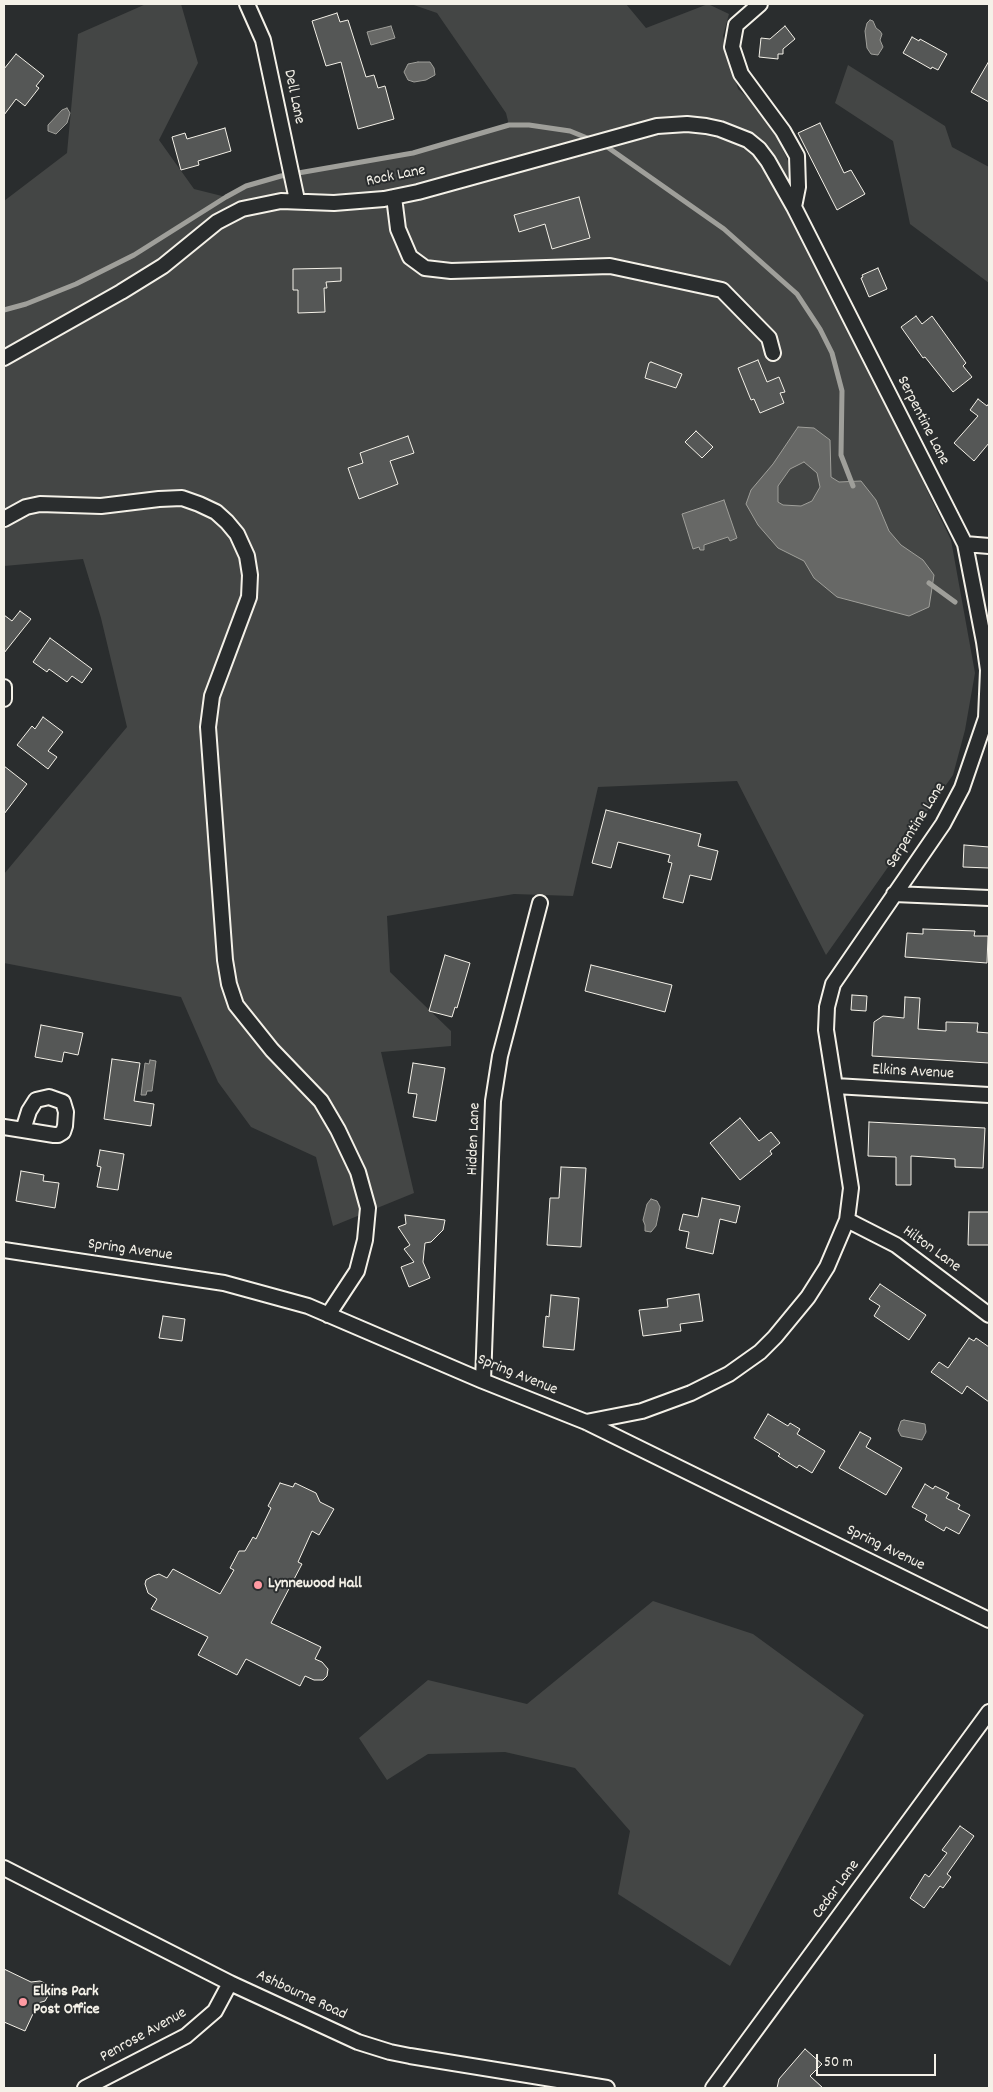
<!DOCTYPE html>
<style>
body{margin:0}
#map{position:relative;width:993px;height:2092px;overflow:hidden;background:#2a2d2e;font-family:Dekko,sans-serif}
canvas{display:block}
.frame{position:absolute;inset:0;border:5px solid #f4f1e8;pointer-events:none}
.scale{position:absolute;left:816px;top:2054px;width:120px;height:22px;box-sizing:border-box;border:2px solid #f4f1e8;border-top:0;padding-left:6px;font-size:15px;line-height:18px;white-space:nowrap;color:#f4f1e8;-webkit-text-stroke:4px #2a2d2e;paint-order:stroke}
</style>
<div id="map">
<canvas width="993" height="2092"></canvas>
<div class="frame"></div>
<div class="scale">50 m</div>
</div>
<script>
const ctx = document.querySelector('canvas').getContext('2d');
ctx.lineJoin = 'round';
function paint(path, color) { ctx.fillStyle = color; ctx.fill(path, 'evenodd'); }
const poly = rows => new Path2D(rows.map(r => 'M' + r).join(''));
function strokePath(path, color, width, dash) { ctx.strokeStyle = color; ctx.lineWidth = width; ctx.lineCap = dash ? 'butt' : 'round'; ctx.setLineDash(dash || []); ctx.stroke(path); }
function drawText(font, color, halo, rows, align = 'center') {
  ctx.font = font + ' Dekko,sans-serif'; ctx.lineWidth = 4; ctx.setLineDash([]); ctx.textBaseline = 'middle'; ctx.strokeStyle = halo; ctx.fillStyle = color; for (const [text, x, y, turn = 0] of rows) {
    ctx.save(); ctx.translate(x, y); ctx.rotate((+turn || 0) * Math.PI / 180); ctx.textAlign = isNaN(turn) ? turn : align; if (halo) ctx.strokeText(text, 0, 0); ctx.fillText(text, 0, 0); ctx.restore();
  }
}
paint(poly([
 [146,4,181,4,198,63,159,140,194,189,226,197,246,186,281,176,413,153,509,125,506,113,437,13,411,4,626,4,646,28,708,4,729,14,723,36,738,89,768,116,791,168,794,214,951,540,975,673,965,730,953,775,826,955,737,781,598,787,573,896,514,894,387,916,390,972,451,1031,451,1046,381,1052,414,1193,333,1226,316,1157,251,1127,218,1082,181,997,4,963,4,874,127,727,101,618,83,559,4,566,4,201,67,153,78,34],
 [848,65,945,126,952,147,989,167,989,283,910,224,893,141,835,103],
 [653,1601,753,1634,864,1715,730,1966,618,1894,630,1831,575,1768,505,1752,428,1754,387,1780,359,1738,428,1680,527,1704]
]), '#444645');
const water = poly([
 [870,20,873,21,876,28,880,31,882,34,880,40,883,47,878,55,871,54,867,48,865,31,867,23,870,20],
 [391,26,395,38,371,45,367,32,391,26],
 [418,62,430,62,434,68,435,75,426,80,414,82,408,80,404,72,408,64,418,62],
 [67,108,70,113,67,123,56,134,48,131,48,125,62,110,67,108],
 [798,427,814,428,830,440,831,477,839,482,861,481,876,500,889,531,901,545,923,560,934,575,929,607,909,616,837,597,814,578,804,561,778,548,758,525,746,504,751,490,773,464,798,427],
 [804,462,817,473,820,487,812,501,801,506,783,505,778,502,778,486,790,469,804,462],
 [724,500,737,538,730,541,728,537,704,545,704,550,700,550,699,547,693,549,682,514,724,500],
 [150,1060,156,1061,152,1091,147,1091,146,1095,141,1095,145,1063,149,1064,150,1060],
 [651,1199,657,1201,660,1207,656,1226,651,1232,645,1231,645,1225,643,1220,647,1204,651,1199],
 [904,1420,925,1424,926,1432,922,1440,901,1436,898,1430,901,1421,904,1420]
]);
paint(water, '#676866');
strokePath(water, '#9f9f9a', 1);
strokePath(poly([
 [603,144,724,229,797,294,820,329,832,353,842,391,841,455,853,486],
 [4,310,26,304,76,284,134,255,226,197,246,186,281,176,413,153,509,125,529,125,570,131,592,140],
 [929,583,955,602]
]), '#9f9f9a', 5);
const building = poly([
 [337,13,340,22,348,20,366,77,374,75,378,88,385,86,394,119,358,129,341,62,326,66,312,21,337,13],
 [785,26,795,39,783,49,783,54,778,54,778,59,759,57,761,38,770,39,785,26],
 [912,37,919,41,920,39,947,54,938,70,932,67,931,69,903,53,912,37],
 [16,54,44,76,36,86,39,88,25,106,16,99,4,115,4,69,16,54],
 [989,61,989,102,971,92,989,61],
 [820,123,844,173,851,170,865,194,837,210,798,133,820,123],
 [225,128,231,151,198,161,199,165,181,170,172,137,185,133,187,139,225,128],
 [579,197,590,238,552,249,545,224,519,232,514,215,579,197],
 [341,268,341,281,326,282,327,288,324,288,325,312,298,313,298,290,293,290,293,269,341,268],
 [878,268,887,289,869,297,861,278,863,277,862,275,878,268],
 [916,316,922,324,932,316,966,363,963,366,972,377,953,392,925,357,923,358,901,327,916,316],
 [758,360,767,382,779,377,785,392,780,393,784,403,760,413,754,399,751,400,738,368,758,360],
 [651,362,682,374,676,388,645,378,649,363,651,362],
 [978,399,987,406,989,403,989,443,974,461,954,443,978,416,970,410,978,399],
 [696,431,713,447,702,458,685,442,696,431],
 [408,436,414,453,390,461,398,484,359,499,348,468,363,463,360,453,408,436],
 [20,611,31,619,4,653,4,615,12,621,20,611],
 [50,638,92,669,82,683,72,676,67,682,49,669,47,672,33,662,50,638],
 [43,717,63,732,48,751,57,757,48,769,17,745,32,726,35,729,43,717],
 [4,766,27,784,4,814,4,766],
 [606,810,701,834,698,846,718,851,711,880,690,875,683,903,663,898,672,863,668,862,670,855,618,842,611,868,592,863,606,810],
 [964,845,989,847,989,868,963,867,964,845],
 [923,929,975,931,974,936,988,936,987,963,905,957,907,933,923,934,923,929],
 [445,955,470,963,457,1008,455,1007,452,1017,429,1011,445,955],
 [591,965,672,985,665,1012,585,991,591,965],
 [852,995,867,996,866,1011,851,1010,852,995],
 [905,997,920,998,918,1029,946,1031,946,1022,978,1023,977,1032,989,1033,989,1063,872,1056,874,1022,883,1016,904,1018,905,997],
 [41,1025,83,1033,78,1055,64,1052,62,1062,35,1057,41,1025],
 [112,1059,140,1063,134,1101,154,1104,151,1126,104,1119,112,1059],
 [413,1063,445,1068,436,1121,413,1117,417,1094,408,1093,413,1063],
 [740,1118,759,1141,771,1132,780,1143,770,1151,772,1154,740,1180,710,1143,740,1118],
 [869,1122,985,1128,983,1168,955,1167,955,1159,911,1156,911,1185,896,1185,896,1157,868,1156,869,1122],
 [100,1150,124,1154,118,1190,97,1187,101,1167,97,1166,100,1150],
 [561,1167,586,1168,581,1247,547,1245,550,1198,559,1198,561,1167],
 [21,1171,44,1175,43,1181,59,1183,55,1208,16,1201,21,1171],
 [702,1198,740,1206,736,1223,720,1219,713,1254,686,1248,689,1232,679,1230,683,1214,698,1217,702,1198],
 [969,1212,989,1212,989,1245,968,1245,969,1212],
 [405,1215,445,1220,443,1230,431,1242,425,1243,423,1262,430,1278,409,1287,401,1267,414,1262,404,1249,410,1245,398,1227,406,1224,405,1215],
 [880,1284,926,1315,909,1340,874,1316,880,1306,869,1299,880,1284],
 [699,1294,703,1321,680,1324,681,1331,643,1336,639,1310,668,1307,667,1299,699,1294],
 [551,1295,579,1298,574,1350,543,1347,546,1316,549,1317,551,1295],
 [163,1316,185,1319,182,1341,159,1338,163,1316],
 [969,1338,974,1341,976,1338,989,1347,989,1402,967,1386,962,1394,931,1372,939,1362,948,1368,969,1338],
 [768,1414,788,1426,790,1423,800,1429,797,1434,825,1451,812,1473,799,1465,797,1468,778,1456,780,1454,754,1438,768,1414],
 [860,1432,871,1438,866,1447,902,1468,886,1495,839,1468,860,1432],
 [280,1483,293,1487,295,1483,316,1493,320,1502,334,1509,319,1535,312,1531,298,1562,302,1564,271,1623,321,1647,315,1659,322,1662,328,1669,327,1676,323,1680,314,1680,305,1676,300,1686,246,1659,237,1675,198,1655,208,1637,151,1609,157,1599,148,1593,145,1584,146,1580,153,1576,159,1574,167,1578,173,1569,220,1594,234,1570,230,1568,239,1551,245,1551,253,1537,256,1539,271,1508,268,1506,280,1483],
 [925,1484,933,1489,935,1486,949,1493,946,1498,960,1505,958,1509,970,1515,959,1534,946,1527,944,1531,925,1520,927,1515,912,1507,925,1484],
 [960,1826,974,1836,947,1874,951,1877,943,1888,940,1886,924,1908,910,1898,925,1874,929,1877,947,1853,942,1850,960,1826],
 [4,1969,31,1982,40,1981,47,1984,49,1994,45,2001,38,2003,25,2031,4,2022,4,1969],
 [805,2049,822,2064,810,2076,823,2088,777,2088,779,2079,805,2049]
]);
paint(building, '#555756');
strokePath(building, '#f4f1e8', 1);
const street = poly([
 [247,4,263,40,297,200],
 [760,4,736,25,732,47,741,74,783,131,797,156,798,187,794,207],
 [394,197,398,229,410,257,425,268,451,271,610,266,722,290,769,338,773,353],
 [4,358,121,292,163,266,217,222,242,209,281,201,334,203,384,199,418,192,657,126,687,124,706,126,720,129,748,140,759,149,768,161,794,207,965,544,984,642,988,670,986,718,962,788,943,824,833,984,827,1007,826,1030,851,1188,847,1220,827,1267,808,1297,775,1337,760,1352,729,1374,691,1393,642,1411,586,1422],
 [4,519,26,507,40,504,101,506,159,499,182,498,199,504,216,512,227,522,237,534,247,556,250,575,249,597,212,696,208,727,225,960,229,984,236,1005,272,1050,321,1101,338,1130,358,1172,368,1208,365,1240,357,1271,328,1315],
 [965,544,989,546],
 [4,687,4,699],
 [894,894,989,898],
 [835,1086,989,1095],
 [4,1127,23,1130,54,1135,58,1135,63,1132,65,1126,66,1112,63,1102,49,1097,36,1100,29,1111,23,1130],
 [847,1220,896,1245,989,1315],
 [4,1250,224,1283,308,1306,483,1381,586,1422,989,1620],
 [483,1381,493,1101,500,1056,540,903],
 [4,1868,230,1983,358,2042,390,2052,410,2056,607,2088],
 [85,2088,186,2036,215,2011,230,1983],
 [713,2088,989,1712]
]);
strokePath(street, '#f4f1e8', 18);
strokePath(street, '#2a2d2e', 14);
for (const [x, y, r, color] of [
 [258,1585,5,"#ff9aa2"],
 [23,2002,5,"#ff9aa2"]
]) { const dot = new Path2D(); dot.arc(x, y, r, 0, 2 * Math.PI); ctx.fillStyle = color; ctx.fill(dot); strokePath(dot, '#2a2d2e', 2); }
drawText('16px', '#f4f1e8', '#2a2d2e', [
 ["Dell Lane",293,97,78],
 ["Rock Lane",396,177,-11],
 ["Serpentine Lane",922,421,63],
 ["Serpentine Lane",917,826,-58],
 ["Elkins Avenue",913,1073,3],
 ["Hidden Lane",475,1139,-88],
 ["Hilton Lane",931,1250,36],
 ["Spring Avenue",130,1251,8],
 ["Spring Avenue",517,1376,22],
 ["Spring Avenue",885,1549,26],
 ["Cedar Lane",837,1890,-54],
 ["Ashbourne Road",301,1996,25],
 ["Penrose Avenue",144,2036,-29]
]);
drawText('bold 16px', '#f4f1e8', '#2a2d2e', [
 ["Lynnewood Hall",268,1585],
 ["Elkins Park",33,1993],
 ["Post Office",33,2011]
], 'left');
</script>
